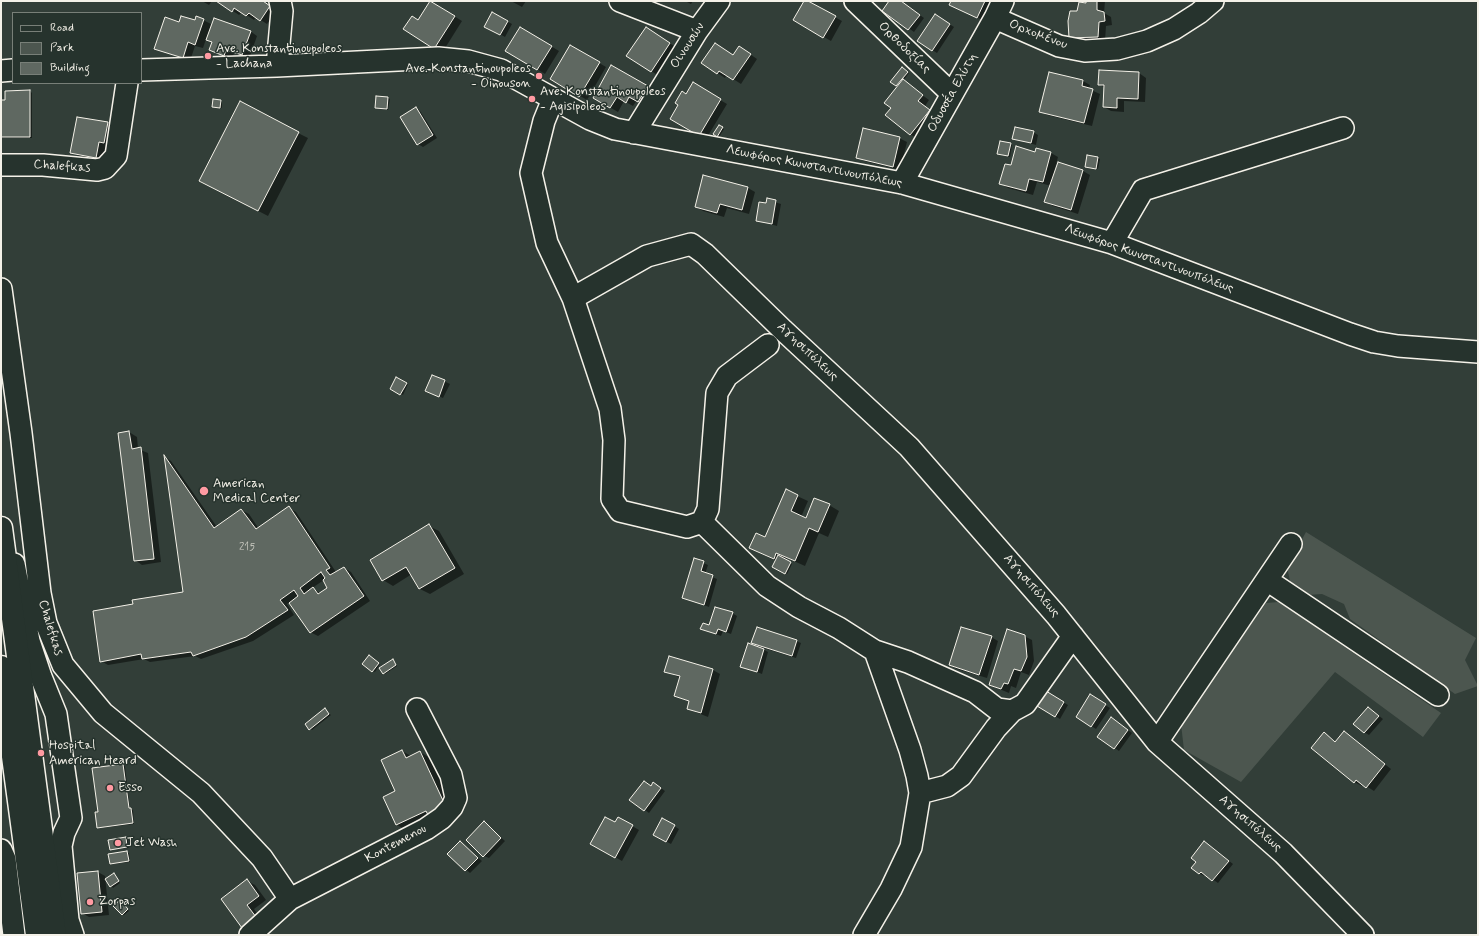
<!DOCTYPE html>
<meta charset="utf-8">
<style>
body{margin:0}
#map{position:relative;width:1479px;height:936px;overflow:hidden;background:#323e38;font-family:Mynerve,sans-serif}
canvas{display:block}
.frame{position:absolute;inset:0;border:2px solid #f4f1e8;pointer-events:none}
.legend{position:absolute;left:12px;top:12px;width:130px;height:72px;box-sizing:border-box;background:#26332d;border:1px solid #787f78;margin:0;padding:5px 7px;list-style:none;font-size:12px;color:#f4f1e8}
.legend li{display:flex;align-items:center;gap:8px;height:20px}
.legend b{width:20px;border:1px solid #787f78}
</style>
<div id="map">
<canvas width="1479" height="936"></canvas>
<div class="frame"></div>
<ul class="legend">
<li><b style="height:5px;background:#26332d"></b>Road</li>
<li><b style="height:11px;background:#4c564f"></b>Park</li>
<li><b style="height:11px;background:#5f6861"></b>Building</li>
</ul>
</div>
<script>
const ctx = document.querySelector('canvas').getContext('2d');
ctx.lineJoin = 'round';
function paint(path, color) { ctx.fillStyle = color; ctx.fill(path, 'evenodd'); }
const poly = rows => new Path2D(rows.map(r => 'M' + r).join(''));
function strokePath(path, color, width, dash) { ctx.strokeStyle = color; ctx.lineWidth = width; ctx.lineCap = dash ? 'butt' : 'round'; ctx.setLineDash(dash || []); ctx.stroke(path); }
function drawText(font, color, halo, rows, align = 'center') {
  ctx.font = font + ' Mynerve,sans-serif'; ctx.lineWidth = 3; ctx.setLineDash([]); ctx.textBaseline = 'middle'; ctx.strokeStyle = halo; ctx.fillStyle = color; for (const [text, x, y, turn = 0] of rows) {
    ctx.save(); ctx.translate(x, y); ctx.rotate((+turn || 0) * Math.PI / 180); ctx.textAlign = isNaN(turn) ? turn : align; if (halo) ctx.strokeText(text, 0, 0); ctx.fillText(text, 0, 0); ctx.restore();
  }
}
paint(poly([
 [1306,532,1476,638,1465,660,1478,686,1455,694,1350,619,1344,604,1322,594,1307,595,1290,581,1287,567],
 [1279,602,1441,713,1423,737,1335,672,1241,782,1184,750,1181,724,1266,603]
]), '#4c564f');
paint(poly([
 [202,1,212,1,209,5],
 [218,1,263,1,276,11,267,24,256,17,254,20,242,12,239,15],
 [511,1,526,1,522,7],
 [685,1,693,1,691,4],
 [805,1,842,21,831,41,794,20],
 [890,1,900,1,924,18,914,32,883,10],
 [952,1,994,1,985,21,958,9],
 [1087,1,1105,1,1104,13,1111,17,1112,25,1106,26,1105,41,1077,42,1070,38,1078,12,1087,4],
 [438,6,462,21,442,53,435,48,419,21],
 [492,13,512,24,505,37,485,26],
 [940,18,954,27,937,53,918,41],
 [203,20,211,24,203,48,195,46,190,61,156,48,180,23],
 [521,28,559,51,545,74,507,51],
 [250,31,257,36,249,59,234,53,232,59,210,50,212,42,208,40],
 [653,32,677,48,659,76,628,56],
 [570,46,606,67,587,100,551,79],
 [747,52,757,59,741,84,727,75,725,78,702,63],
 [612,67,654,91,646,105,637,100,633,106,624,101,618,112,594,98],
 [905,70,909,73,903,81,929,100,925,106,936,115,918,139,910,134,892,107,898,87,896,86],
 [1099,71,1139,73,1146,78,1145,102,1124,101,1124,112,1111,111,1104,107,1105,88,1099,84],
 [1083,81,1090,85,1089,89,1100,94,1092,126,1047,115,1040,111],
 [693,84,727,104,706,139,671,118],
 [30,91,32,93,32,138,1,138,1,101,6,101],
 [388,98,390,99,388,110,376,108],
 [220,101,222,102,222,108,213,107],
 [416,108,420,111,437,138,423,147,418,144],
 [107,123,115,127,111,146,106,146,103,161,79,156,71,152],
 [719,126,724,129,719,137,714,134],
 [1033,132,1038,135,1036,145,1013,138],
 [298,133,308,138,268,216,210,186],
 [899,138,907,142,900,170,864,161,857,157],
 [1010,144,1012,145,1010,157,1000,154],
 [1035,153,1051,153,1058,157,1053,176,1083,171,1090,175,1078,214,1053,206,1045,202,1051,186,1037,182,1033,195,1008,188,1001,184,1012,166],
 [1098,158,1100,159,1098,169,1086,167],
 [704,177,748,188,755,192,749,214,727,208,724,217,703,211,696,207],
 [768,200,781,204,777,226,757,220],
 [433,376,450,384,443,398,431,393],
 [397,378,408,384,403,395,391,389],
 [129,432,137,437,138,449,148,453,161,562,142,565,135,560],
 [165,457,171,461,217,527,241,510,249,514,259,529,289,508,296,512,336,572,344,568,351,572,370,601,318,636,310,632,290,602,287,604,294,615,253,641,201,659,195,656,150,662,144,659,108,665,101,661,134,604,184,593],
 [324,580,329,588,320,593,312,588],
 [786,491,808,501,801,517,806,519,829,505,839,511,828,537,819,533,805,566,787,558,786,560,792,564,787,574,773,566,776,561,750,548,765,538],
 [429,526,439,531,464,574,430,594,420,589,412,574,393,586,383,580],
 [695,559,708,565,705,574,717,579,709,607,683,597],
 [732,613,737,616,731,634,723,631,721,636,702,629],
 [1024,636,1032,640,1034,661,1029,675,1021,672,1016,688,1011,686,1009,693,990,685],
 [991,637,998,641,987,678,957,669,950,665],
 [796,641,801,643,796,658,760,647,752,643],
 [761,648,768,652,762,674,742,666],
 [371,657,380,664,375,672,363,664],
 [669,658,713,670,720,674,708,717,688,709,690,702,675,696,680,678,666,671],
 [393,661,397,666,385,674,384,673],
 [1046,692,1068,705,1060,719,1038,706],
 [1090,696,1110,708,1096,729,1077,717],
 [1369,708,1383,719,1369,735,1364,732],
 [325,710,331,715,312,730,310,729],
 [1116,721,1132,733,1119,751,1098,736],
 [1344,732,1391,769,1374,791,1363,784,1362,786,1354,782,1324,734,1336,742],
 [402,751,411,756,420,752,430,758,455,813,406,830,397,825,384,797,396,791],
 [123,765,125,766,130,809,133,810,134,824,100,828,98,827,99,813],
 [658,786,665,791,649,813,645,810,651,787],
 [618,818,639,830,622,861,592,844,616,824],
 [662,819,679,829,671,844,654,835],
 [484,823,505,841,489,858,484,856],
 [126,838,128,839,129,848,111,849],
 [461,842,482,861,470,873,449,854],
 [1205,842,1233,864,1218,883,1205,874,1204,876,1199,873,1197,862],
 [127,852,129,853,130,862,111,864],
 [98,872,105,876,109,915,89,917,82,913],
 [114,875,120,883,113,888,106,879],
 [247,881,255,885,266,900,254,909,263,922,243,927],
 [122,903,129,911,124,915,122,914]
]), '#0007');
const building = poly([
 [216,1,263,1,270,6,260,21,249,13,246,16,234,8,232,12,216,1],
 [430,1,455,16,434,49,403,29,412,16,418,20,430,1],
 [804,1,808,1,836,16,823,38,793,20,804,1],
 [889,1,901,1,920,15,908,30,882,11,889,1],
 [951,1,985,1,977,18,949,5,951,1],
 [1086,1,1097,1,1097,10,1104,12,1105,21,1099,22,1098,37,1069,38,1068,21,1070,11,1077,11,1079,2,1086,3,1086,1],
 [492,12,508,21,500,35,484,27,492,12],
 [935,14,950,24,932,51,917,41,935,14],
 [181,16,195,20,196,16,204,19,195,45,188,42,183,58,154,49,165,17,179,22,181,16],
 [214,18,251,31,242,55,226,50,224,56,209,50,212,42,206,40,214,18],
 [520,27,552,46,537,70,505,51,520,27],
 [646,27,670,43,651,72,626,56,646,27],
 [715,43,733,55,739,46,751,54,733,80,719,71,717,74,701,63,715,43],
 [570,45,600,62,579,97,550,79,570,45],
 [611,65,648,86,638,102,629,97,626,103,617,97,610,108,593,98,611,65],
 [902,67,908,72,896,86,890,82,902,67],
 [1099,70,1139,72,1138,99,1117,98,1117,108,1103,107,1104,85,1098,85,1099,70],
 [1049,72,1083,80,1082,86,1093,89,1084,123,1039,112,1049,72],
 [903,79,923,95,918,101,930,110,910,135,885,115,891,108,884,103,903,79],
 [693,82,721,99,699,136,670,119,678,105,675,103,682,91,686,94,693,82],
 [30,90,30,137,1,137,1,100,5,100,5,91,30,90],
 [376,96,388,97,387,109,375,108,376,96],
 [213,99,221,100,220,108,212,107,213,99],
 [240,101,299,132,258,211,199,181,240,101],
 [416,107,433,135,417,145,400,117,416,107],
 [77,117,108,122,104,143,99,142,96,158,70,153,77,117],
 [719,125,723,127,717,137,713,134,719,125],
 [1015,127,1034,131,1031,143,1012,139,1015,127],
 [863,128,900,137,893,167,856,158,863,128],
 [1000,141,1011,143,1008,156,997,154,1000,141],
 [1016,146,1035,152,1036,148,1051,152,1043,182,1029,179,1026,191,999,184,1005,164,1011,165,1016,146],
 [1087,155,1098,157,1096,169,1085,167,1087,155],
 [1058,162,1083,170,1071,210,1044,202,1058,162],
 [703,175,748,187,742,210,720,204,717,213,695,207,703,175],
 [767,198,776,200,772,224,756,221,759,202,766,203,767,198],
 [432,375,445,380,439,397,425,391,432,375],
 [396,377,407,383,400,395,390,389,396,377],
 [129,431,132,449,141,447,154,559,134,561,118,433,129,431],
 [164,455,214,528,241,509,256,529,289,506,330,568,326,570,330,575,344,567,364,596,310,633,289,603,298,596,294,590,280,600,288,610,246,637,193,656,191,652,142,659,141,654,100,662,93,611,133,604,132,600,183,592,164,455],
 [321,572,325,578,323,580,327,588,318,594,313,587,304,594,300,588,321,572],
 [786,489,798,495,791,511,806,518,814,498,830,504,818,532,809,528,795,561,776,553,774,559,749,548,756,533,765,537,786,489],
 [429,524,455,568,419,589,406,567,382,581,370,560,429,524],
 [778,555,791,562,785,574,772,567,778,555],
 [694,558,704,561,701,571,713,575,704,605,682,598,694,558],
 [715,607,733,612,726,632,718,629,716,634,700,629,703,623,709,625,715,607],
 [757,627,797,640,792,656,751,643,757,627],
 [961,627,992,636,979,675,949,665,961,627],
 [1007,629,1025,635,1027,657,1021,671,1014,669,1008,684,1004,683,1001,689,989,685,1007,629],
 [748,643,764,649,757,672,740,667,748,643],
 [369,655,379,663,372,672,362,664,369,655],
 [669,656,713,669,701,713,687,709,689,701,674,696,680,676,664,672,669,656],
 [393,659,396,665,383,674,379,668,393,659],
 [1046,691,1064,702,1055,717,1037,706,1046,691],
 [1090,694,1106,704,1091,727,1076,717,1090,694],
 [1368,707,1379,716,1364,733,1353,724,1368,707],
 [325,708,329,714,309,730,305,724,325,708],
 [1111,717,1128,730,1114,749,1097,737,1111,717],
 [1344,731,1385,764,1366,788,1356,780,1354,783,1311,748,1324,732,1335,742,1344,731],
 [402,750,406,758,420,751,446,807,428,815,426,811,396,825,383,797,395,791,381,760,402,750],
 [123,764,129,808,131,808,133,823,97,828,95,812,98,812,92,768,123,764],
 [644,781,651,786,653,782,661,788,644,811,629,800,644,781],
 [605,817,615,822,618,817,633,825,615,858,590,844,605,817],
 [662,818,675,825,666,842,653,835,662,818],
 [484,821,501,838,483,857,466,840,484,821],
 [126,837,127,847,110,850,108,840,126,837],
 [460,841,478,858,465,871,447,854,460,841],
 [1204,841,1229,861,1212,881,1201,872,1199,874,1191,868,1196,862,1191,858,1204,841],
 [127,851,129,861,110,864,108,854,127,851],
 [98,871,102,912,81,914,77,873,98,871],
 [114,873,119,881,110,887,105,879,114,873],
 [247,879,259,896,247,905,256,917,242,928,221,899,247,879],
 [120,900,128,909,122,915,113,906,120,900]
]);
paint(building, '#5f6861');
strokePath(building, '#f4f1e8', 1);
const minor = poly([
 [620,1,697,31],
 [855,1,952,94],
 [995,18,1059,46,1085,51,1117,49,1147,41,1174,29,1199,13,1213,1],
 [277,66,282,11,280,1],
 [141,70,277,66,438,58,468,61,501,70,590,119,615,129,902,183,1112,243,1350,334,1374,342,1398,346,1478,352],
 [1,71,13,70],
 [553,99,544,121,531,173,547,243,573,298,610,409,614,440,612,499,620,511,687,527,702,522,708,509,717,393,727,376,768,345],
 [634,133,697,31,719,1],
 [1,165,43,165,97,170,105,168,116,156,127,83],
 [902,183,995,18,1003,1],
 [1112,243,1143,190,1343,128],
 [1,289,21,433,40,593,46,623,63,665,103,713,201,793,262,858,290,899],
 [573,298,647,256,691,244,705,254,783,330,909,447,1056,615,1157,742,1283,853,1363,935],
 [702,522,767,586,799,607,839,628,875,651,908,662,975,692,997,709,1012,711,1025,704,1073,636],
 [14,564,29,641,41,677,56,714,71,818,64,833,61,846,68,920,73,935],
 [1267,580,1438,695],
 [1157,742,1291,544],
 [920,793,947,786,961,776,996,728,1012,711],
 [1,850,5,859,14,935],
 [250,935,290,899,426,829,442,818,452,807,456,798,451,775,417,709],
 [864,935,891,889,911,847,920,793,917,776,910,750,875,651]
]);
const major = poly([
 [1,528,55,935],
 [1,667,37,935]
]);
strokePath(minor, '#f4f1e8', 24);
strokePath(major, '#f4f1e8', 25);
strokePath(minor, '#26332d', 21);
strokePath(major, '#26332d', 22);
for (const [x, y, r, color] of [
 [208,56,4,"#ff9aa2"],
 [539,76,4,"#ff9aa2"],
 [532,99,4,"#ff9aa2"],
 [204,491,5,"#ff9aa2"],
 [41,753,4,"#ff9aa2"],
 [110,788,4,"#ff9aa2"],
 [118,843,4,"#ff9aa2"],
 [90,902,4,"#ff9aa2"]
]) { const dot = new Path2D(); dot.arc(x, y, r, 0, 2 * Math.PI); ctx.fillStyle = color; ctx.fill(dot); strokePath(dot, '#26332d', 1.5); }
drawText('11px', '#cfcfc6', null, [
 ["215",247,548]
]);
drawText('13px', '#f4f1e8', '#26332d', [
 ["Ορχομένου",1038,35,21],
 ["Οινουσών",688,46,-57],
 ["Ορθοδοξίας",904,48,44],
 ["Οδυσσέα Ελύτη",953,93,-61],
 ["Chalefkas",62,167,4],
 ["Λεωφόρος Κωνσταντινουπόλεως",814,167,11],
 ["Λεωφόρος Κωνσταντινουπόλεως",1149,259,20],
 ["Αγησιπόλεως",807,352,43],
 ["Αγησιπόλεως",1031,586,49],
 ["Chalefkas",50,628,73],
 ["Αγησιπόλεως",1250,824,41],
 ["Kontemenou",396,844,-28]
]);
drawText('13px', '#f4f1e8', '#26332d', [
 ["Ave. Konstantinoupoleos",216,49],
 ["- Lachana",216,64],
 ["Ave. Konstantinoupoleos",531,69,"right"],
 ["- Oinouson",531,84,"right"],
 ["Ave. Konstantinoupoleos",540,92],
 ["- Agisipoleos",540,107],
 ["American",213,484],
 ["Medical Center",213,499],
 ["Hospital",49,746],
 ["American Heard",49,761],
 ["Esso",118,788],
 ["Jet Wash",126,843],
 ["Zorpas",98,902]
], 'left');
</script>
